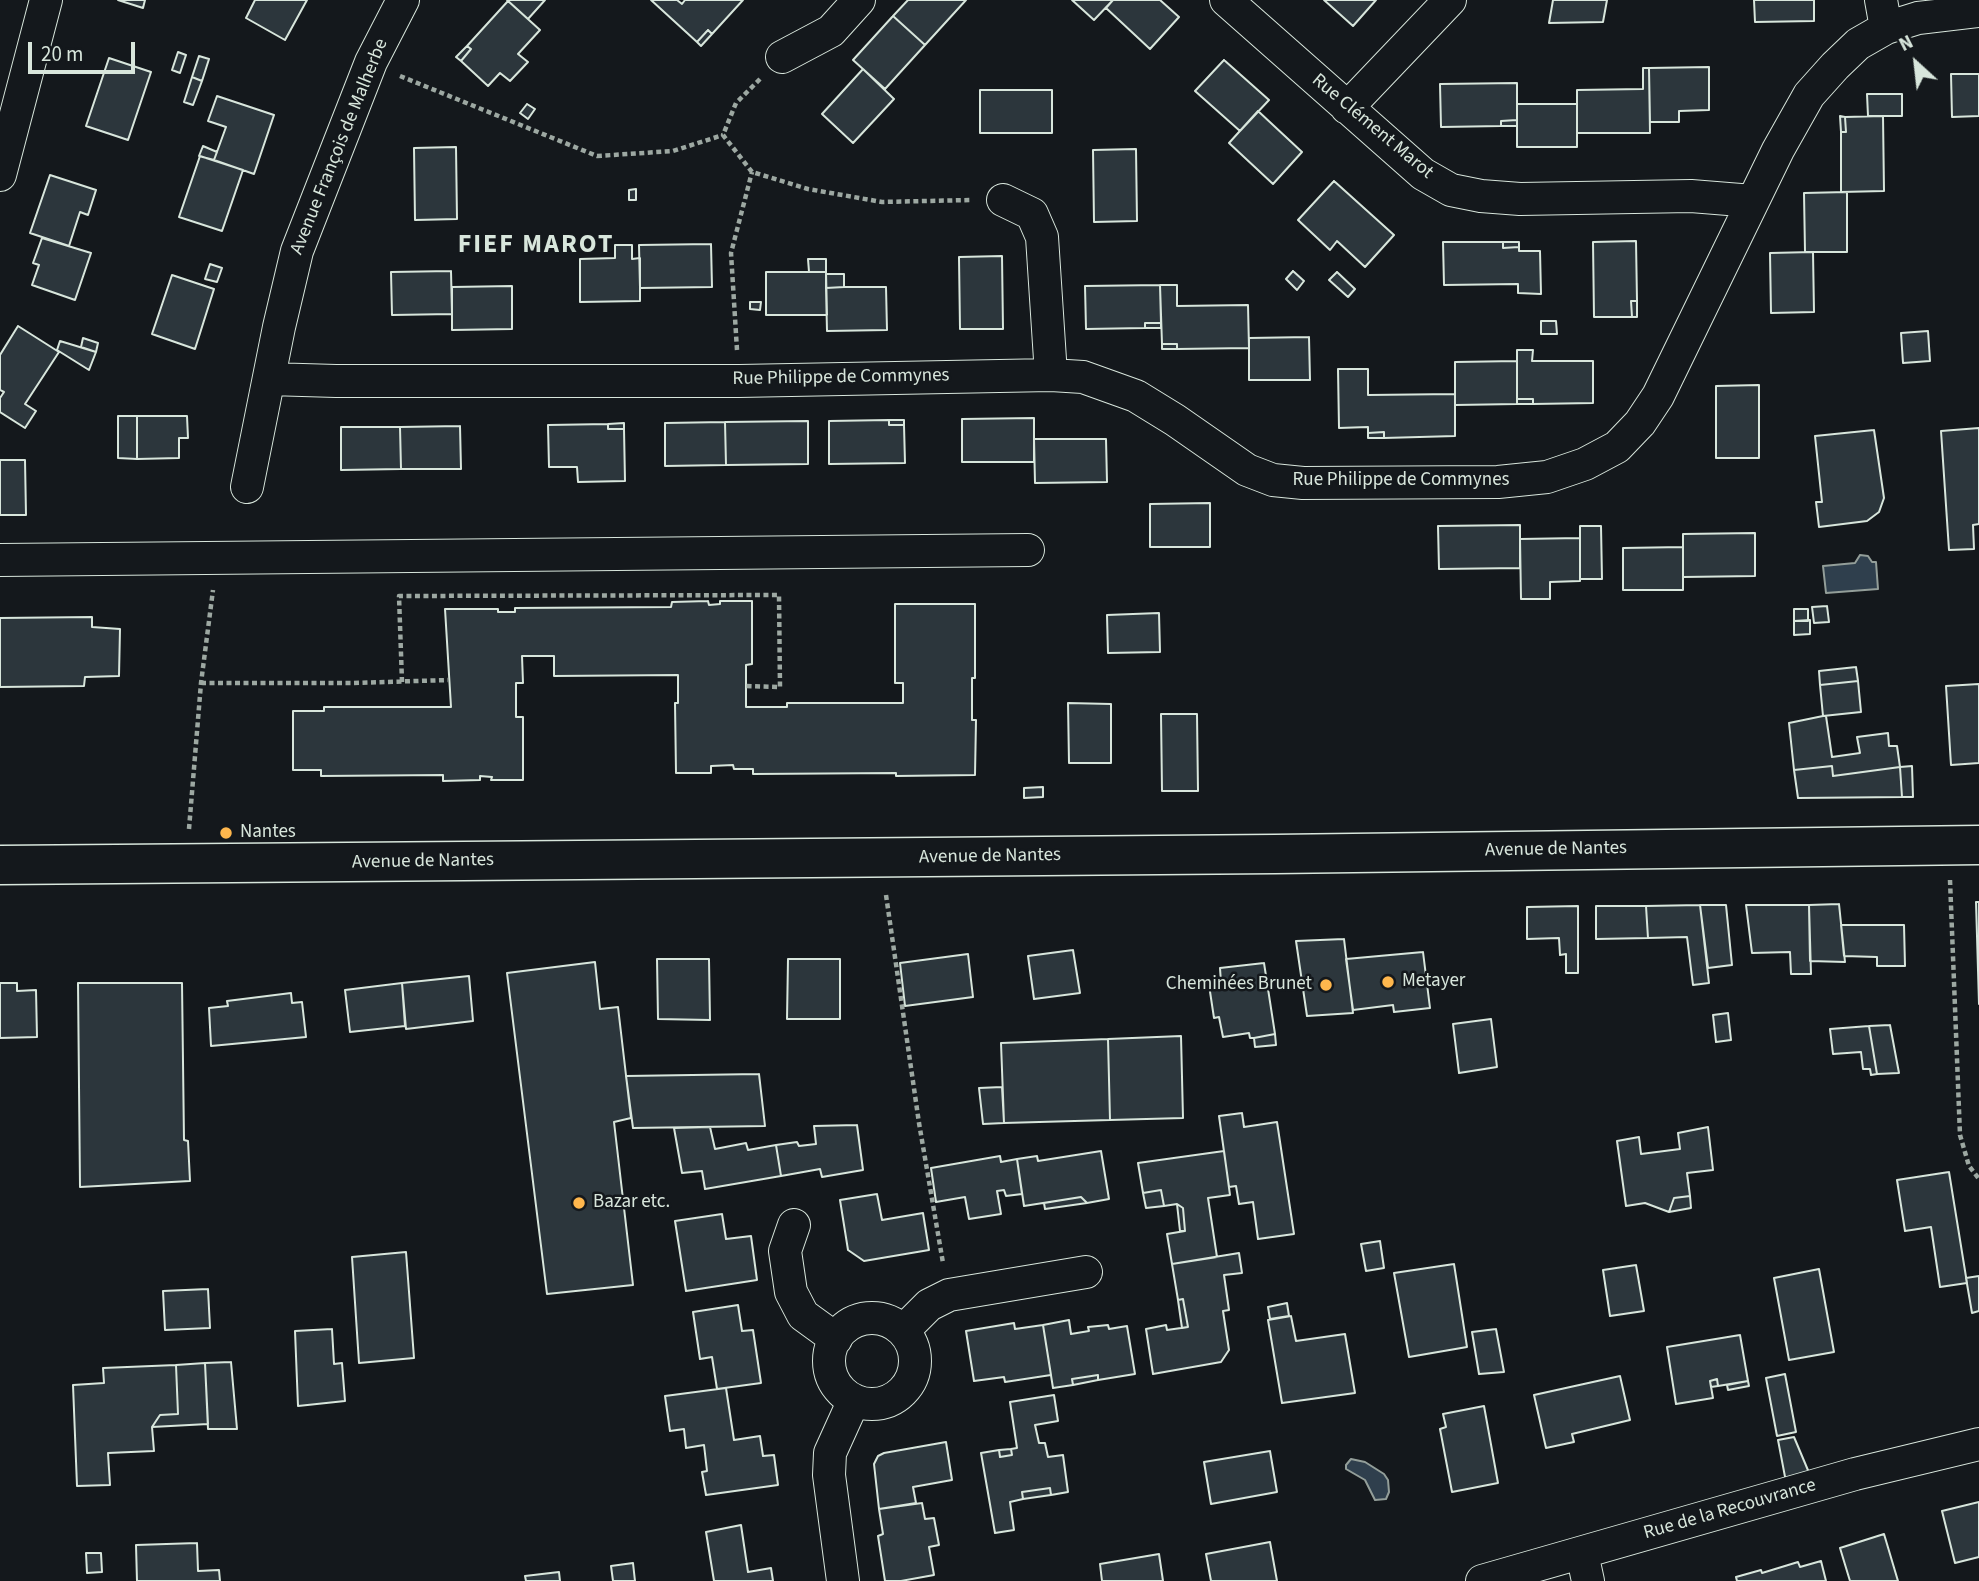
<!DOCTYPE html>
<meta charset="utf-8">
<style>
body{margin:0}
#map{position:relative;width:1979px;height:1581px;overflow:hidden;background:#14181c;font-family:"Source Sans 3",sans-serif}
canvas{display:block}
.north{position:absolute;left:1881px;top:28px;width:70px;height:70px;-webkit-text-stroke:5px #14181c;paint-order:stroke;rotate:333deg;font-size:19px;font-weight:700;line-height:28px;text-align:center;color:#d8e6dc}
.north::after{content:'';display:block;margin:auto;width:24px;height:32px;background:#d8e6dc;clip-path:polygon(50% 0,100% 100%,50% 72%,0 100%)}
.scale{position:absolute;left:28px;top:42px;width:107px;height:32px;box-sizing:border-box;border:4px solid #d8e6dc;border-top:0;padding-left:9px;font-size:21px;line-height:24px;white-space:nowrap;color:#d8e6dc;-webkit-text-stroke:5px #14181c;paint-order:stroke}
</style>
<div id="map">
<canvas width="1979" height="1581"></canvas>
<div class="north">N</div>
<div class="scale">20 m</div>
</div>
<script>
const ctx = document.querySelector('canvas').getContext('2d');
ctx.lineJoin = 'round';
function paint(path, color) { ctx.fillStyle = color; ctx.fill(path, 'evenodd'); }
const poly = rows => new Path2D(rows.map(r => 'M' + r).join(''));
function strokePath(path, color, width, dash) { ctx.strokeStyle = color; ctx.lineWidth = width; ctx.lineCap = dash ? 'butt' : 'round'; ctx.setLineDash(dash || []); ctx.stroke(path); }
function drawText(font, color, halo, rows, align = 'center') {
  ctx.font = font + ' "Source Sans 3",sans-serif'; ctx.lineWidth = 5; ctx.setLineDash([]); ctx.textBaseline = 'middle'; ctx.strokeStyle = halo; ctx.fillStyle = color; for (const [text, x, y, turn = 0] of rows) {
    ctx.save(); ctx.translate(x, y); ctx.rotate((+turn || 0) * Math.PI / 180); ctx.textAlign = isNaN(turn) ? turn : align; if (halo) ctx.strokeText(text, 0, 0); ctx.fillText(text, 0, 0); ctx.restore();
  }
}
const water = poly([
 [1860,555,1868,556,1872,562,1876,562,1878,589,1826,593,1823,566,1855,563,1860,555],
 [1351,1459,1365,1462,1384,1474,1388,1480,1389,1492,1386,1499,1375,1500,1365,1480,1346,1469,1346,1465,1351,1459]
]);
paint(water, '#2f3f4d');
strokePath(water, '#939e99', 2);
const building = poly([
 [118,0,145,0,143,8,118,0],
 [255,0,307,0,285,40,246,18,255,0],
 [507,0,545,0,528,19,507,0],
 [651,0,677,0,682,4,685,0,743,0,712,34,708,30,697,42,651,0],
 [908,0,966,0,925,45,893,16,908,0],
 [1072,0,1113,0,1094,20,1072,0],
 [1113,0,1160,0,1179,17,1150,49,1106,8,1113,0],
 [1324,0,1376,0,1353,26,1324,0],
 [1553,0,1607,0,1603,22,1549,23,1553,0],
 [1754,0,1814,0,1814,21,1755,22,1754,0],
 [508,1,540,30,518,54,528,62,510,81,500,73,488,86,461,61,471,49,467,46,508,1],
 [893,16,925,45,885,89,853,60,893,16],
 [708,30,712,34,701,46,697,42,708,30],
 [467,46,471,49,461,61,456,57,467,46],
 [178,52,186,55,180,73,172,70,178,52],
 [199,56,209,59,202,81,192,77,199,56],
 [109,58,151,72,128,140,86,126,109,58],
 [1224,60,1269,100,1240,131,1195,91,1224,60],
 [1709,67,1709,110,1679,111,1679,122,1650,122,1649,68,1709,67],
 [1643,68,1649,68,1650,133,1577,133,1577,90,1643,89,1643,68],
 [863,69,894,99,853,143,822,114,863,69],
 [1951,74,1979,74,1979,116,1952,117,1951,74],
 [192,77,202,81,193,105,184,102,192,77],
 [1517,83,1517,120,1501,121,1501,126,1441,127,1440,84,1517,83],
 [980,90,1052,90,1052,133,980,133,980,90],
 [1867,94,1902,94,1902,116,1868,116,1867,94],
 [217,96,274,115,254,174,214,160,226,127,208,121,217,96],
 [527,104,535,109,528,119,520,113,527,104],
 [1517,104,1577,104,1577,147,1517,147,1517,104],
 [1258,111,1302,152,1273,184,1229,143,1258,111],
 [1840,116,1845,117,1846,132,1841,132,1840,116],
 [1883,116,1884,191,1841,192,1841,132,1846,132,1845,117,1883,116],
 [1517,120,1517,126,1501,126,1501,121,1517,120],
 [203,146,217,152,214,160,199,156,203,146],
 [456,147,457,219,415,220,414,148,456,147],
 [1136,149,1137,221,1094,222,1093,150,1136,149],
 [200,156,243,170,222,231,179,217,200,156],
 [50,175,96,190,88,215,80,212,69,246,30,233,50,175],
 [1334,181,1394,235,1365,267,1337,241,1330,250,1298,220,1334,181],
 [636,189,636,200,629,200,629,190,636,189],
 [1847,192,1847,252,1805,252,1804,193,1847,192],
 [42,238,91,253,75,300,32,285,39,265,33,263,42,238],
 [1636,241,1637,301,1631,301,1632,317,1594,317,1593,242,1636,241],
 [1443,242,1503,242,1503,248,1519,247,1519,251,1540,251,1541,294,1518,293,1518,284,1444,285,1443,242],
 [1503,242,1519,242,1519,247,1503,248,1503,242],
 [711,244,712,287,640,288,639,245,711,244],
 [615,245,632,245,632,259,640,258,640,301,580,302,580,259,615,258,615,245],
 [1813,252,1814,312,1771,313,1770,253,1813,252],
 [1002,256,1003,329,960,329,959,257,1002,256],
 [808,259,826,259,826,272,809,272,808,259],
 [210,264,222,268,217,282,205,279,210,264],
 [451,271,452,314,392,315,391,272,451,271],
 [1293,271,1304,281,1297,290,1286,279,1293,271],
 [766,272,826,272,827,315,766,315,766,272],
 [1337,272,1355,289,1348,297,1329,280,1337,272],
 [826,274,844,274,844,287,826,288,826,274],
 [172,275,214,289,195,349,152,334,172,275],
 [1160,285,1177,285,1177,306,1248,305,1249,348,1177,349,1177,344,1162,344,1160,285],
 [1160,285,1161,323,1145,323,1145,328,1086,329,1085,286,1160,285],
 [512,286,512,329,452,330,452,287,512,286],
 [844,287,886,287,887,330,827,331,826,288,844,287],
 [1631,301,1637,301,1637,317,1632,317,1631,301],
 [750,302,761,302,760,310,750,309,750,302],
 [1541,321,1556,321,1557,334,1541,334,1541,321],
 [1145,323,1161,323,1161,328,1145,328,1145,323],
 [18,326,59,352,25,404,36,411,25,428,0,412,0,398,4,392,0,390,0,355,18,326],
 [1928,331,1930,361,1903,363,1901,333,1928,331],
 [1309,337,1310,380,1249,380,1249,338,1309,337],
 [83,338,98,343,96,352,81,347,83,338],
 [60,341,96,352,89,370,57,350,60,341],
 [1162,344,1177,344,1177,349,1162,349,1162,344],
 [1517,350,1533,350,1532,361,1593,361,1593,403,1533,404,1533,399,1517,399,1517,350],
 [1517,361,1517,404,1455,405,1455,362,1517,361],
 [1338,369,1368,369,1368,395,1455,394,1455,436,1384,438,1384,432,1368,433,1368,427,1339,428,1338,369],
 [1759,385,1759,458,1716,458,1716,386,1759,385],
 [1517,399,1533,399,1533,404,1517,404,1517,399],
 [118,416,137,416,137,459,118,458,118,416],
 [137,416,187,416,188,438,179,438,179,458,137,459,137,416],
 [1034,418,1034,462,962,462,962,419,1034,418],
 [889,420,904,420,904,425,889,425,889,420],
 [889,420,889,425,904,425,905,463,829,464,829,421,889,420],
 [808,421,808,464,726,465,725,422,808,421],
 [725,422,726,465,665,466,665,423,725,422],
 [624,423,624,429,608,429,608,424,624,423],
 [608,424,608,429,624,429,625,481,578,482,577,467,549,467,548,425,608,424],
 [460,426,461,469,401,469,400,427,460,426],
 [341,427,400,427,401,469,341,470,341,427],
 [1979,428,1979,524,1973,525,1974,549,1949,550,1941,431,1979,428],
 [1874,430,1884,498,1879,512,1867,521,1819,527,1816,502,1822,502,1815,436,1874,430],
 [1384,432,1384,438,1368,438,1368,433,1384,432],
 [1034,439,1106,439,1107,482,1035,483,1034,439],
 [0,460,25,460,26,515,0,515,0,460],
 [1210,503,1210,547,1150,547,1150,504,1210,503],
 [1520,525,1520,568,1439,569,1438,526,1520,525],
 [1580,526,1601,526,1602,579,1580,579,1580,526],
 [1755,533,1755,576,1683,577,1683,534,1755,533],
 [1580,538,1580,581,1550,582,1550,599,1521,599,1520,539,1580,538],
 [1683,547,1683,590,1623,590,1623,548,1683,547],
 [708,601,709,605,720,604,720,601,752,601,752,664,746,665,746,707,787,707,787,703,903,703,903,683,895,683,895,604,975,604,975,678,972,678,972,720,976,720,975,775,896,776,896,773,753,774,753,769,734,769,733,765,711,766,711,773,676,773,675,703,678,703,678,675,554,676,554,656,522,656,523,683,516,683,516,717,523,717,523,780,491,780,492,777,480,776,480,780,443,781,443,775,321,776,321,770,293,770,293,711,324,711,324,707,451,707,445,609,498,609,498,612,515,612,515,608,671,607,672,602,708,601],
 [1827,606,1829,622,1814,623,1812,607,1827,606],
 [1794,609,1808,609,1808,621,1794,621,1794,609],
 [1159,613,1160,652,1108,653,1107,615,1159,613],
 [92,617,92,627,120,629,119,676,85,677,84,686,0,687,0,618,92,617],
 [1810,620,1810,634,1794,635,1794,621,1810,620],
 [1856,667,1858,681,1820,685,1819,671,1856,667],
 [1858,681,1861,712,1823,716,1820,685,1858,681],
 [1979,684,1979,763,1951,765,1946,686,1979,684],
 [1068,703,1111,704,1111,763,1069,763,1068,703],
 [1161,714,1197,714,1198,791,1162,791,1161,714],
 [1823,716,1826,716,1832,757,1860,753,1857,737,1888,733,1889,746,1897,746,1900,767,1833,776,1832,766,1794,770,1789,723,1823,716],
 [1832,766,1833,776,1900,767,1902,797,1798,798,1794,770,1832,766],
 [1912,766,1913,797,1902,797,1900,767,1912,766],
 [1043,787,1043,797,1024,798,1024,788,1043,787],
 [1976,902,1979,902,1979,1004,1976,902],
 [1839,904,1845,962,1810,961,1809,905,1839,904],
 [1700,905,1709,983,1693,985,1687,937,1648,938,1646,906,1700,905],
 [1700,905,1726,905,1732,965,1708,968,1700,905],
 [1746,905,1809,905,1811,974,1791,974,1790,952,1752,953,1746,905],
 [1578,906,1578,973,1566,973,1566,954,1560,955,1559,938,1527,939,1527,907,1578,906],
 [1596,906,1646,906,1648,938,1596,939,1596,906],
 [1841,925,1904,925,1905,966,1877,966,1877,957,1844,956,1841,925],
 [1344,939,1353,1013,1307,1016,1296,941,1344,939],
 [1073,950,1080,993,1034,999,1028,956,1073,950],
 [1423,952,1430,1008,1394,1012,1393,1005,1353,1010,1346,959,1423,952],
 [968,954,973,997,905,1006,900,963,968,954],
 [657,959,709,959,710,1020,658,1019,657,959],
 [788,959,840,959,840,1019,787,1019,788,959],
 [595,962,600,1009,618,1007,631,1118,614,1122,633,1285,547,1294,507,973,595,962],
 [1264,963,1275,1034,1254,1038,1250,1038,1249,1033,1223,1037,1219,1017,1214,1018,1209,985,1221,983,1220,968,1264,963],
 [469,976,473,1021,406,1029,402,983,469,976],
 [0,983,17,983,17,991,36,990,37,1037,0,1038,0,983],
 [78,983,182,983,184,1140,188,1141,190,1181,80,1187,78,983],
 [402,983,405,1026,350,1032,345,990,402,983],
 [291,993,292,1003,302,1002,306,1037,211,1046,209,1008,228,1006,227,1001,291,993],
 [1728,1013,1731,1040,1716,1042,1713,1015,1728,1013],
 [1491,1019,1497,1067,1459,1073,1453,1024,1491,1019],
 [1890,1025,1899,1073,1877,1074,1869,1026,1890,1025],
 [1869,1026,1877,1074,1871,1075,1870,1069,1863,1069,1861,1052,1833,1054,1830,1029,1869,1026],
 [1275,1034,1276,1045,1255,1047,1254,1038,1275,1034],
 [1181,1036,1183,1118,1110,1120,1108,1039,1181,1036],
 [1108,1039,1110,1120,1004,1123,1001,1043,1108,1039],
 [759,1074,765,1126,633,1128,626,1076,759,1074],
 [1002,1087,1004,1123,983,1124,979,1088,1002,1087],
 [1242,1113,1244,1127,1277,1122,1294,1234,1258,1239,1253,1202,1239,1204,1236,1186,1229,1187,1219,1116,1242,1113],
 [857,1125,863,1170,822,1177,820,1169,781,1176,776,1145,797,1142,799,1146,816,1144,814,1126,857,1125],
 [710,1127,715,1149,746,1143,748,1150,776,1145,781,1176,705,1189,702,1171,682,1173,674,1128,710,1127],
 [1708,1127,1713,1170,1687,1173,1690,1196,1674,1198,1669,1212,1645,1203,1626,1206,1617,1141,1639,1137,1641,1154,1680,1149,1678,1133,1708,1127],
 [1101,1151,1109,1199,1087,1203,1081,1197,1024,1206,1017,1159,1037,1156,1038,1161,1101,1151],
 [1224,1151,1230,1195,1208,1198,1217,1257,1172,1264,1167,1234,1185,1231,1183,1208,1177,1204,1164,1206,1161,1190,1143,1193,1138,1163,1224,1151],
 [1000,1156,1001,1162,1017,1159,1022,1194,1006,1196,1004,1190,997,1191,1001,1214,969,1219,965,1197,936,1202,931,1168,1000,1156],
 [1949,1172,1967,1283,1940,1287,1931,1227,1905,1231,1897,1180,1949,1172],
 [1161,1190,1164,1206,1146,1208,1143,1193,1161,1190],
 [877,1194,882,1220,923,1213,929,1250,864,1261,848,1250,840,1200,877,1194],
 [1690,1196,1691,1208,1669,1212,1674,1198,1690,1196],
 [1081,1197,1087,1203,1045,1209,1044,1203,1081,1197],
 [1177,1204,1183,1208,1185,1231,1180,1231,1177,1204],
 [722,1214,726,1239,751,1236,757,1280,686,1291,675,1221,722,1214],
 [1380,1241,1384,1268,1366,1271,1361,1244,1380,1241],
 [406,1252,414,1358,359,1363,352,1257,406,1252],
 [1239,1253,1242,1273,1224,1275,1229,1310,1223,1311,1229,1350,1221,1362,1153,1374,1146,1329,1166,1325,1167,1330,1188,1327,1183,1299,1178,1300,1172,1264,1239,1253],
 [1454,1264,1467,1347,1409,1357,1394,1273,1454,1264],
 [1636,1265,1644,1311,1610,1316,1603,1270,1636,1265],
 [1819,1269,1834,1352,1789,1360,1774,1278,1819,1269],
 [1979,1276,1979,1311,1972,1313,1966,1278,1979,1276],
 [208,1289,210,1328,165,1330,163,1291,208,1289],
 [1183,1299,1188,1327,1182,1328,1178,1300,1183,1299],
 [1287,1303,1289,1316,1270,1319,1268,1307,1287,1303],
 [738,1305,742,1331,753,1330,761,1383,717,1389,712,1357,700,1359,693,1312,738,1305],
 [1291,1316,1296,1341,1345,1334,1355,1393,1282,1403,1268,1320,1291,1316],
 [1069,1320,1071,1334,1089,1331,1088,1327,1108,1325,1109,1329,1127,1326,1135,1374,1098,1380,1098,1375,1072,1379,1073,1385,1053,1388,1043,1325,1069,1320],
 [1014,1323,1015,1329,1043,1325,1051,1375,1005,1382,1004,1377,974,1381,966,1331,1014,1323],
 [332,1329,334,1364,342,1363,345,1401,298,1406,295,1331,332,1329],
 [1496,1329,1504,1372,1479,1374,1472,1332,1496,1329],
 [1740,1335,1748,1381,1718,1386,1717,1379,1710,1381,1713,1398,1676,1404,1667,1347,1740,1335],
 [231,1362,237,1429,208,1429,205,1363,231,1362],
 [205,1363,208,1424,152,1427,160,1415,178,1414,176,1365,205,1363],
 [176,1365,178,1414,160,1415,152,1427,154,1451,108,1453,110,1485,77,1486,73,1385,104,1383,103,1368,176,1365],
 [1785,1374,1796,1432,1777,1436,1766,1378,1785,1374],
 [1098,1375,1098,1380,1073,1385,1072,1379,1098,1375],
 [1620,1376,1630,1420,1572,1434,1574,1442,1546,1448,1534,1395,1620,1376],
 [1717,1379,1718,1386,1711,1387,1710,1381,1717,1379],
 [1748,1381,1749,1386,1728,1390,1727,1385,1748,1381],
 [726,1388,734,1440,760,1436,763,1456,774,1455,778,1485,706,1495,702,1472,707,1471,704,1445,686,1448,684,1429,670,1431,665,1396,726,1388],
 [1054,1395,1058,1421,1035,1425,1039,1443,1045,1443,1048,1457,1063,1455,1068,1492,1051,1495,1050,1488,1022,1492,1023,1499,1010,1502,1014,1530,995,1533,981,1453,999,1450,1000,1457,1012,1455,1011,1449,1017,1448,1010,1402,1054,1395],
 [1484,1406,1498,1483,1452,1492,1440,1429,1446,1427,1443,1414,1484,1406],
 [1794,1437,1810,1475,1786,1482,1778,1440,1794,1437],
 [946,1442,952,1480,913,1487,916,1503,879,1509,874,1464,878,1456,884,1453,946,1442],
 [1011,1449,1012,1455,1000,1457,999,1450,1011,1449],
 [1270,1451,1277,1492,1211,1504,1204,1462,1270,1451],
 [1050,1488,1051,1495,1023,1499,1022,1492,1050,1488],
 [1979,1502,1979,1557,1955,1563,1942,1511,1979,1502],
 [922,1503,925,1519,934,1518,939,1545,929,1547,934,1575,901,1581,885,1581,878,1536,883,1534,879,1509,922,1503],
 [741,1525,748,1572,771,1568,773,1581,714,1581,706,1532,741,1525],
 [1884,1534,1898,1581,1850,1581,1840,1548,1884,1534],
 [1270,1542,1277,1581,1211,1581,1206,1554,1270,1542],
 [197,1543,198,1571,219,1570,220,1581,137,1581,136,1545,197,1543],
 [86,1553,101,1553,102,1572,87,1573,86,1553],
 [1159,1554,1163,1581,1102,1581,1100,1564,1159,1554],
 [1821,1561,1826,1581,1737,1581,1736,1577,1761,1570,1762,1573,1798,1562,1800,1567,1821,1561],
 [633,1563,635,1581,613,1581,611,1566,633,1563],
 [559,1572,560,1581,526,1581,525,1576,559,1572]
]);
paint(building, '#2c363c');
strokePath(building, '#d8e6dc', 2);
const minor = poly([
 [1226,0,1423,174,1451,190,1481,196,1520,199,1691,196,1753,201],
 [1881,0,1886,28],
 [782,57,831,31,859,0],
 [1347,108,1450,0],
 [0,175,46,0],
 [1003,200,1032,214,1042,237,1051,375],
 [269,379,336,381,739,381,1051,375,1083,377,1136,396,1175,420,1247,470,1273,480,1303,483,1498,482,1547,477,1585,464,1617,447,1640,423,1658,396,1778,150,1809,95,1835,66,1858,44,1886,28,1918,18,1979,11],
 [247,487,279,327,297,251,371,62,403,0],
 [0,560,1028,550],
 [794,1225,785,1251,791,1292,803,1315,836,1339],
 '829 1361a43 43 0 1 1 86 0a43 43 0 1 1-86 0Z',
 [903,1331,929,1305,949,1295,1086,1272],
 [1582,1553,1588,1581],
 [843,1581,829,1475,830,1453,854,1400],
 [1482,1581,1855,1474,1979,1444]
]);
const primary = poly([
 [0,865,1275,854,1979,845]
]);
strokePath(minor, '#d8e6dc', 34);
strokePath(primary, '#d8e6dc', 41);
strokePath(poly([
 [400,76,597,156,673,151,723,135],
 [760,79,736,103,723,135,752,172,808,189,882,202,970,200],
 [737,350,731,253,752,172],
 [402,682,399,596,779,595,780,687,746,686],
 [201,683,354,683,448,680],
 [189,829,201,683,213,590],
 [1950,880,1960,1135,1969,1166,1979,1179],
 [886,895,919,1123,943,1263]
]), '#9da8a2', 4.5, [5, 3.5]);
strokePath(minor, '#14181c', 32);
strokePath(primary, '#14181c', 38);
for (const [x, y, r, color] of [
 [226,833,7,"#ffb74d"],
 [1388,982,7,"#ffb74d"],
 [1326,985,7,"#ffb74d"],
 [579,1203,7,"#ffb74d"]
]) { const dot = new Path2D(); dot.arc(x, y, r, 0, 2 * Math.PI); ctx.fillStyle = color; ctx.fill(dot); strokePath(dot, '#14181c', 2.5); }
drawText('19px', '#d8e6dc', '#14181c', [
 ["Rue Clément Marot",1372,127,40],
 ["Avenue François de Malherbe",340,147,-68],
 ["Rue Philippe de Commynes",841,378,-1],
 ["Rue Philippe de Commynes",1401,481],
 ["Avenue de Nantes",1556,850,-1],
 ["Avenue de Nantes",990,857,-1],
 ["Avenue de Nantes",423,862,-1],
 ["Rue de la Recouvrance",1730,1510,-16]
]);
drawText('19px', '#d8e6dc', '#14181c', [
 ["Nantes",240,833],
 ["Metayer",1402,982],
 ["Cheminées Brunet",1312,985,"right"],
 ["Bazar etc.",593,1203]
], 'left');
ctx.letterSpacing = '2px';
drawText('bold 26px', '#d8e6dc', '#14181c', [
 ["FIEF MAROT",536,246]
]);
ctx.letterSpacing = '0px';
</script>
